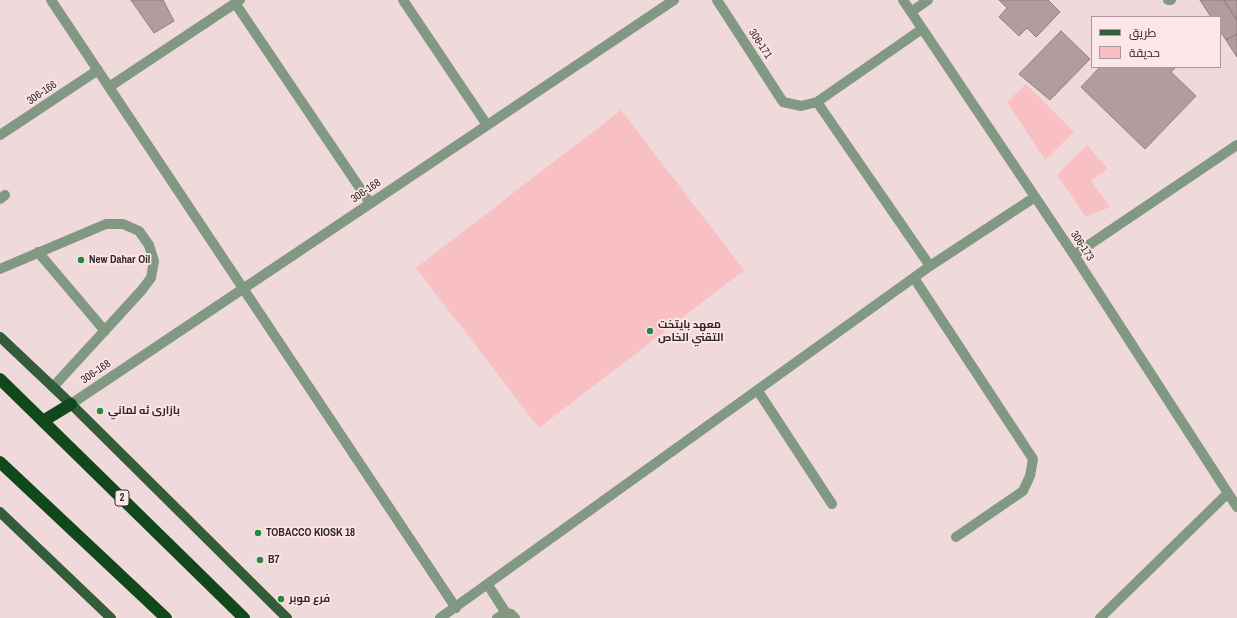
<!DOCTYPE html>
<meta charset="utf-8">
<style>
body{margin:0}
#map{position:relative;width:1237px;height:618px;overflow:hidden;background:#f0d9da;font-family:"Archivo Narrow",Cairo,sans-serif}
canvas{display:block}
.legend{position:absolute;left:1091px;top:16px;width:130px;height:52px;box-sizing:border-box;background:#fde6e7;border:1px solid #ab9a9b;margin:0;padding:5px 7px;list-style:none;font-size:12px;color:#312929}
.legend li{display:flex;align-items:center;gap:8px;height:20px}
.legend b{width:20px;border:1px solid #ab9a9b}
</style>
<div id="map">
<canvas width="1237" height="618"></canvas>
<ul class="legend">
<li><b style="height:5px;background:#325d38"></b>طريق</li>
<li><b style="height:11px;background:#f9c0c4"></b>حديقة</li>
</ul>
</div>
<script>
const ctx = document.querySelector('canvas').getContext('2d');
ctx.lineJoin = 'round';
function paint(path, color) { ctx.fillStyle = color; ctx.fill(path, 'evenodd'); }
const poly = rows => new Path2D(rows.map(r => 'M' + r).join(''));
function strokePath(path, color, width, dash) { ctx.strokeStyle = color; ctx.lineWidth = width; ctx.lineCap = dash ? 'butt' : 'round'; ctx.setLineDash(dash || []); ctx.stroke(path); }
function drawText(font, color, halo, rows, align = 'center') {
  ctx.font = font + ' "Archivo Narrow",Cairo,sans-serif'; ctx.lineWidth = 3.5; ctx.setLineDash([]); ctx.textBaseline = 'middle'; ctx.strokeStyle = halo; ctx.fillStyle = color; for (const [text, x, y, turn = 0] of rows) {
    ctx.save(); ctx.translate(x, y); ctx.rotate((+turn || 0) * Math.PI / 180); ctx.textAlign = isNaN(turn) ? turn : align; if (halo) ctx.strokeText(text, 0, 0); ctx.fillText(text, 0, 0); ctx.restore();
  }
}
paint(poly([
 [1026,84,1074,132,1045,160,1007,102],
 [621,110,744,270,539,428,416,268],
 [1087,145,1108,169,1091,181,1110,207,1086,217,1057,175]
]), '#f9c0c4');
const building = poly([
 [131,0,163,0,174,21,154,33,131,0],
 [999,0,1048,0,1060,12,1036,37,1027,28,1019,36,999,17,1007,8,999,0],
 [1200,0,1224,0,1237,20,1237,34,1226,40,1220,31,1220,17,1211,17,1200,0],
 [1224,0,1237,0,1237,20,1224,0],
 [1061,31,1090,59,1050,100,1019,74,1061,31],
 [1237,34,1237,57,1226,40,1237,34],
 [1100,67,1176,67,1171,72,1196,96,1145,149,1081,87,1100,67]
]);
paint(building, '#b29d9e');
strokePath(building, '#927d7e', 1);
strokePath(poly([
 [51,0,456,608],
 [403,0,487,125],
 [717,0,783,102,801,106,817,102,922,29],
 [903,0,1074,255,1237,507],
 [1168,0,1171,0],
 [235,3,370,203],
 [911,12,928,0],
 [109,87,240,0],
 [817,102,930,266],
 [0,135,98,70],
 [0,199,5,195],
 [38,252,105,331],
 [1074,255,1237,145],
 [0,269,106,224,123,224,139,231,149,245,154,261,151,278,141,291,53,387],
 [914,278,1033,459,1030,476,1023,491,956,537],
 [758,391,832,504],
 [71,404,674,0],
 [488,585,506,613],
 [440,618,930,266,1035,197],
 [497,618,506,613,511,614,515,618],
 [1100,618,1228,493]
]), '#819883', 10);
strokePath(poly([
 [0,337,71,404,287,618],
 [0,512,111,618]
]), '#325d38', 10);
strokePath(poly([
 [0,379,244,618],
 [43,421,71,404],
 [0,462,166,618]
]), '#10481c', 12);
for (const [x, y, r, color] of [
 [81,260,4,"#26883c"],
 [650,331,4,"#26883c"],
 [100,411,4,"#26883c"],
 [258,533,4,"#26883c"],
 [260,560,4,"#26883c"],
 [281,599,4,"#26883c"]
]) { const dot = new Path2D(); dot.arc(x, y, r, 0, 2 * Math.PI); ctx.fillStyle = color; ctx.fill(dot); strokePath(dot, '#fde6e7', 1.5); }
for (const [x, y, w] of [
 [122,498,14]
]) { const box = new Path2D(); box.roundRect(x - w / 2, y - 8, w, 16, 3); ctx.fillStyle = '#fde6e7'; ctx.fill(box); strokePath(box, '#312929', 1); }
drawText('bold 10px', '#312929', null, [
 ["2",122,498]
]);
drawText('11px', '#312929', '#fde6e7', [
 ["306-171",760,44,57],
 ["306-166",42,93,-34],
 ["306-168",366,191,-34],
 ["306-173",1082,246,57],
 ["306-168",96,372,-34]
]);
drawText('bold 11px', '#312929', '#fde6e7', [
 ["New Dahar Oil",89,260],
 ["معهد بايتخت",658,325],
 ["التقني الخاص",658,338],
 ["بازارى ئه لماني",108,411],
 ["TOBACCO KIOSK 18",266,533],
 ["B7",268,560],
 ["فرع موبر",289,599]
], 'left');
</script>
